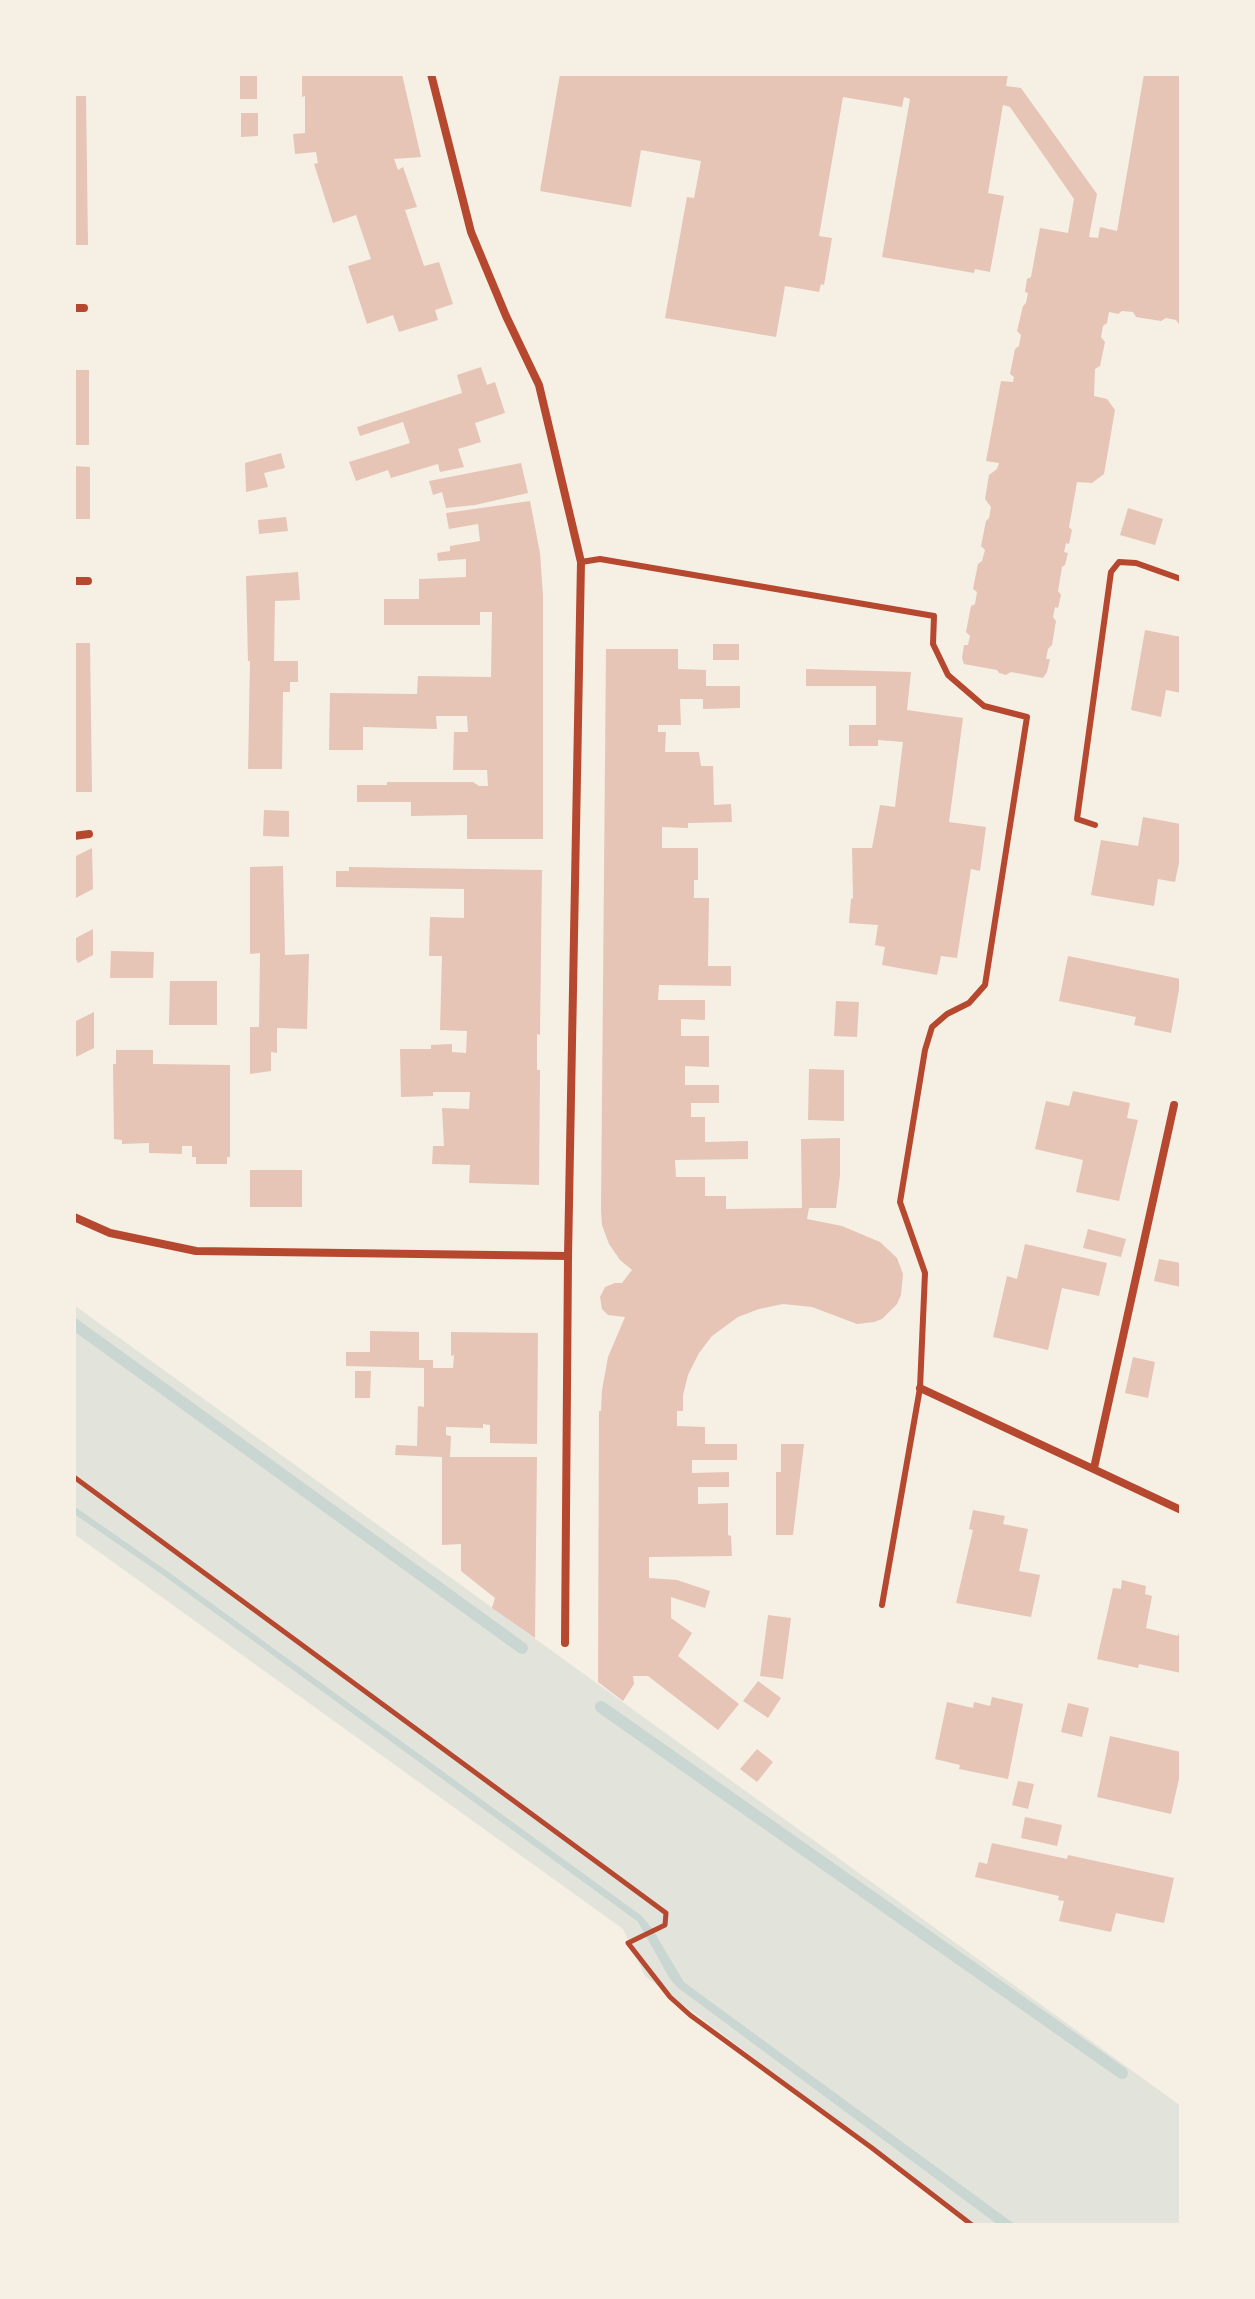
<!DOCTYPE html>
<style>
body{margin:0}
#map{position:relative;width:1255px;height:2299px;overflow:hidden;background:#f6efe4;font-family:"IBM Plex Sans",sans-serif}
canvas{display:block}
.frame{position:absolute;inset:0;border:76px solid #f6efe4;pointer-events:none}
</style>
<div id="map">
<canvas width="1255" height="2299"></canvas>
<div class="frame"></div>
</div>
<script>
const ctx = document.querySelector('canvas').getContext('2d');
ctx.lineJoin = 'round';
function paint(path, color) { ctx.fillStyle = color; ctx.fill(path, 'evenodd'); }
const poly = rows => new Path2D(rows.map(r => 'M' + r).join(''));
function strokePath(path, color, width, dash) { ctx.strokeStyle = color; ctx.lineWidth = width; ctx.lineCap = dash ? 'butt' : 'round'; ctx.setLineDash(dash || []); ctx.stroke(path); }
paint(poly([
 [74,1305,1181,2106,1181,2225,1016,2225,684,1982,652,1928,642,1916,166,1570,74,1506],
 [74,1514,164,1576,638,1922,678,1988,998,2225,976,2225,645,1976,623,1929,74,1534]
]), '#e2e4dc');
paint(poly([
 [74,1506,166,1570,642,1916,652,1928,684,1982,1016,2225,998,2225,678,1988,670,1979,638,1922,164,1576,74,1514]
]), '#c9d6d2');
strokePath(poly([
 [74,1324,522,1648],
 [601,1707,1122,2073]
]), '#c9d6d2', 12);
paint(poly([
 [302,74,402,74,421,157,394,159,398,170,403,167,417,207,405,210,424,266,439,262,453,304,435,310,438,320,399,332,393,315,367,324,348,266,371,259,356,215,333,223,314,164,318,163,316,152,295,154,293,134,305,133,305,96,302,97],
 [560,74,1008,74,1006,86,1021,88,1097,194,1089,237,1098,238,1100,227,1117,231,1144,74,1181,74,1181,327,1176,320,1166,318,1161,321,1136,317,1133,312,1122,311,1118,314,1109,312,1107,323,1103,326,1101,337,1105,342,1100,366,1095,369,1094,396,1107,399,1115,410,1104,474,1092,483,1077,482,1069,527,1072,530,1069,544,1066,543,1064,552,1068,553,1065,565,1062,567,1058,591,1061,595,1058,608,1055,607,1053,617,1056,621,1052,645,1048,649,1046,659,1050,659,1047,672,1043,678,1011,672,1006,675,999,673,997,670,964,664,962,658,964,645,968,645,970,636,966,632,971,606,975,604,977,592,973,589,978,564,982,561,985,550,981,546,986,521,989,518,991,507,985,499,989,475,997,469,999,463,986,461,1001,381,1013,382,1014,377,1010,374,1015,349,1019,346,1021,335,1017,331,1023,306,1026,303,1028,293,1025,292,1027,279,1031,277,1040,228,1068,233,1074,199,1010,107,1003,105,988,193,1004,196,990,272,975,269,974,273,882,257,910,99,904,97,902,107,843,97,819,236,832,238,824,285,821,284,819,292,785,286,776,337,665,318,687,197,694,198,701,161,641,150,631,207,540,191],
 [240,75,257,76,257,99,240,99],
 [74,96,86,96,88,245,74,245],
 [241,113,258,113,258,136,241,137],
 [481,367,487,385,495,382,505,413,475,423,481,442,458,449,464,467,440,472,438,464,391,478,388,470,356,481,349,462,410,443,403,422,360,436,357,427,462,393,457,375],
 [74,370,89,370,89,445,74,445],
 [281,453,285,468,264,473,268,487,246,492,245,463],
 [521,463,528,493,475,505,446,508,442,492,433,495,429,481],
 [74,466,90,467,90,519,74,519],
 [530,501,540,553,543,596,543,839,467,839,467,815,411,816,411,802,357,802,357,785,387,785,387,782,473,782,479,786,488,786,487,770,453,770,454,732,468,732,467,716,436,716,437,729,363,727,363,750,329,750,330,693,417,694,418,676,491,677,492,612,480,612,480,625,384,625,384,599,419,599,419,579,466,577,466,559,438,561,437,553,450,551,450,546,480,541,478,524,449,529,446,513],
 [1128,508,1163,519,1155,545,1120,535],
 [286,517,288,531,259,534,258,520],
 [298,572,300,600,275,601,274,661,298,661,298,682,290,682,290,692,283,692,282,769,248,769,250,661,248,661,246,576],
 [1145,630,1181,637,1181,693,1166,690,1161,717,1131,710],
 [74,643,90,643,92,792,74,792],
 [713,644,739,644,739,660,713,660],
 [606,649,678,649,678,669,706,670,706,686,740,686,740,708,703,709,703,699,680,699,681,725,658,725,658,732,666,732,665,752,699,752,701,766,713,766,714,805,731,804,732,822,688,823,688,828,662,827,662,848,698,848,698,880,694,880,694,898,709,898,708,966,731,966,731,986,659,985,658,1000,705,1000,705,1020,681,1019,681,1036,709,1036,709,1067,685,1066,685,1085,719,1085,719,1103,691,1103,691,1117,705,1117,705,1142,748,1141,748,1159,675,1160,676,1177,705,1177,705,1196,726,1196,726,1209,802,1208,801,1139,840,1138,840,1175,836,1208,809,1208,807,1219,842,1226,880,1242,897,1258,903,1274,901,1295,897,1304,882,1319,874,1322,857,1324,812,1307,783,1304,759,1309,738,1317,712,1336,699,1353,688,1375,683,1395,683,1411,677,1411,677,1426,705,1427,705,1444,737,1444,737,1460,692,1460,692,1473,729,1472,729,1487,698,1487,698,1504,728,1503,728,1535,731,1536,732,1556,649,1557,649,1578,677,1580,710,1591,705,1608,671,1597,671,1618,692,1633,678,1656,739,1704,718,1730,648,1676,633,1676,634,1684,623,1701,598,1682,599,1411,601,1411,602,1390,608,1357,625,1317,608,1315,602,1309,600,1297,605,1287,615,1283,622,1283,632,1270,620,1260,609,1244,602,1225,601,1210],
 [806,669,911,672,907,710,963,718,949,822,986,827,980,871,971,869,957,958,941,956,937,975,882,965,885,947,875,945,878,925,849,923,851,899,853,898,852,848,872,848,880,805,895,807,903,742,878,740,878,746,849,746,849,725,876,725,876,686,806,686],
 [264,810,289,811,289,837,263,836],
 [1143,817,1181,824,1181,853,1175,882,1158,879,1154,906,1091,895,1101,840,1138,846],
 [92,848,93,889,74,899,74,857],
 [283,866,285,955,309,954,307,1029,277,1028,277,1053,271,1052,271,1071,250,1074,250,1027,259,1027,260,953,250,954,250,867],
 [349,867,542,870,540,1035,537,1034,537,1070,540,1070,540,1074,539,1185,469,1183,470,1165,432,1164,433,1146,444,1146,442,1108,469,1109,470,1092,433,1092,433,1096,401,1097,400,1049,431,1049,431,1045,452,1044,452,1052,466,1053,467,1031,440,1030,442,956,429,956,430,917,464,918,464,889,336,887,336,871,349,871],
 [93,929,93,955,78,963,74,955,74,939],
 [111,951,154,952,153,978,110,978],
 [1068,956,1181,979,1171,1033,1134,1025,1136,1017,1059,1001],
 [170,981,217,981,217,1025,169,1025],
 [836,1001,859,1002,857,1037,834,1036],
 [94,1012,94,1048,76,1057,74,1053,74,1022],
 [116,1050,153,1050,153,1064,230,1065,230,1157,227,1157,227,1164,196,1164,196,1157,192,1157,192,1146,182,1146,182,1154,149,1153,149,1143,122,1144,122,1140,114,1139,113,1064,116,1064],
 [809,1069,844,1070,844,1121,808,1120],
 [1073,1091,1130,1103,1127,1118,1138,1120,1119,1201,1076,1192,1083,1160,1035,1149,1046,1101,1069,1106],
 [250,1170,302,1170,302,1207,250,1207],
 [1088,1229,1126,1239,1121,1257,1083,1248],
 [1025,1244,1107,1263,1099,1296,1062,1288,1048,1350,993,1337,1007,1276,1017,1279],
 [1159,1259,1181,1263,1181,1287,1154,1281],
 [370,1331,419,1332,419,1360,433,1360,433,1368,453,1368,454,1355,451,1356,451,1332,538,1333,537,1444,490,1443,490,1425,483,1424,483,1428,446,1427,446,1435,451,1436,450,1457,537,1457,535,1638,492,1608,495,1598,461,1571,461,1544,442,1545,442,1457,395,1455,396,1445,417,1446,418,1406,424,1407,424,1368,346,1366,346,1352,370,1352],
 [1133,1357,1155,1362,1148,1398,1125,1393],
 [355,1371,371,1371,370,1398,355,1398],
 [781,1444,804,1444,793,1535,776,1535,776,1472,781,1472],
 [973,1510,1005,1516,1003,1524,1028,1529,1019,1571,1040,1575,1031,1617,956,1603,973,1530,969,1529],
 [1122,1580,1146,1586,1145,1594,1152,1596,1146,1628,1178,1636,1181,1627,1181,1673,1139,1664,1138,1668,1097,1659,1113,1588,1121,1589],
 [768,1615,791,1618,783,1679,760,1676],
 [758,1681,781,1698,768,1718,743,1701],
 [992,1697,1023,1704,1008,1779,959,1769,960,1765,935,1759,947,1702,973,1708,974,1702,990,1706],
 [1068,1703,1089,1708,1082,1737,1061,1732],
 [1110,1736,1181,1752,1181,1770,1171,1814,1097,1797],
 [757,1749,773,1762,757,1782,740,1769],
 [1018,1781,1034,1784,1028,1809,1012,1805],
 [1025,1817,1062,1825,1057,1846,1021,1838],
 [992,1843,1067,1859,1068,1855,1174,1878,1164,1923,1116,1913,1111,1932,1059,1921,1064,1901,1058,1900,1059,1896,975,1877,979,1862,987,1864]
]), '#e6c5b7');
strokePath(poly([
 [74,1477,666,1913,665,1925,628,1943,670,1997,690,2015,872,2148,972,2225]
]), '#b5482f', 5);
strokePath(poly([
 [581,562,600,559,934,616,933,644,948,675,984,706,1027,717,985,985,969,1003,947,1014,932,1027,925,1050,900,1202,925,1273,920,1388,882,1605],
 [1095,825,1077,819,1111,572,1119,562,1136,563,1181,579]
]), '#b5482f', 6);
strokePath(poly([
 [431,74,471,232,506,316,539,385,581,562,568,1256,565,1643],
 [74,308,84,308],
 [74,581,88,581],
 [74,836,89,834],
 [74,1217,110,1233,196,1251,568,1256],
 [920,1388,1181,1510],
 [1094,1468,1174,1105]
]), '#b5482f', 8);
</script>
